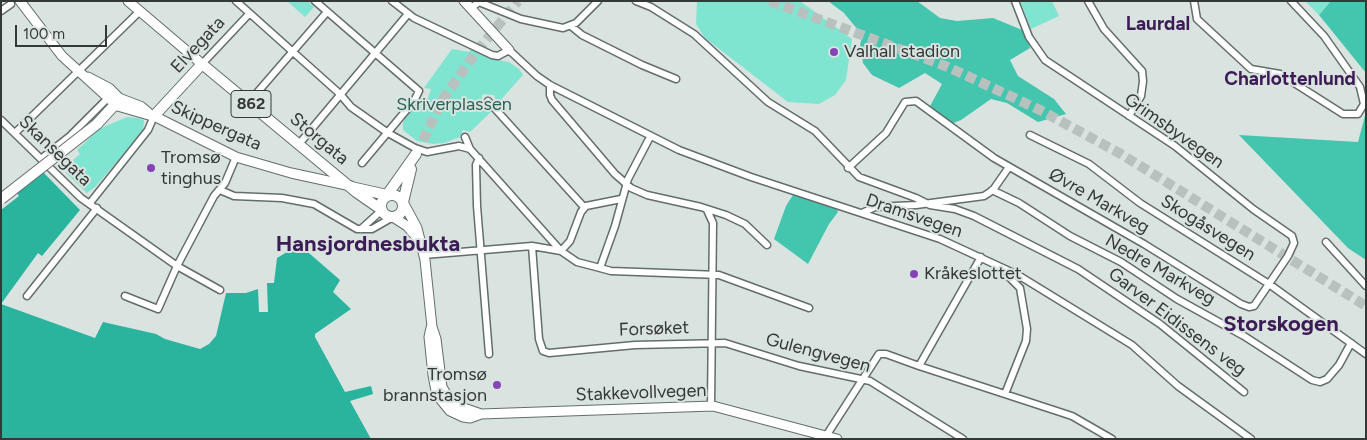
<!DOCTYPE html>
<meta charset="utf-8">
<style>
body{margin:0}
#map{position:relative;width:1367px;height:440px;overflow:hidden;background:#d9e3e0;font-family:Figtree,sans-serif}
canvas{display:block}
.frame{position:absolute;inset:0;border:2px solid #343837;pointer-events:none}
.scale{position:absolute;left:15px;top:25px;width:92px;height:22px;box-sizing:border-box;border:2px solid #343837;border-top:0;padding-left:6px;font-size:15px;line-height:18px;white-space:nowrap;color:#343837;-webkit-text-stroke:4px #d9e3e0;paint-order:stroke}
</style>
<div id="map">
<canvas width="1367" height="440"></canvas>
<div class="frame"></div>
<div class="scale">100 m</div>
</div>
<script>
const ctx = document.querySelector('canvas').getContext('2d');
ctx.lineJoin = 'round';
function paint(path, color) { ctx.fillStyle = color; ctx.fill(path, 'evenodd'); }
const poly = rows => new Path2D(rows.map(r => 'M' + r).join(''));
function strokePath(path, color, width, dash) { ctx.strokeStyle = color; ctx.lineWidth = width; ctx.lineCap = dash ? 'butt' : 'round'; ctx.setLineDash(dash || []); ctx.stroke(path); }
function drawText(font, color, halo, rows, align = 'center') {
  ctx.font = font + ' Figtree,sans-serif'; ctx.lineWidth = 4; ctx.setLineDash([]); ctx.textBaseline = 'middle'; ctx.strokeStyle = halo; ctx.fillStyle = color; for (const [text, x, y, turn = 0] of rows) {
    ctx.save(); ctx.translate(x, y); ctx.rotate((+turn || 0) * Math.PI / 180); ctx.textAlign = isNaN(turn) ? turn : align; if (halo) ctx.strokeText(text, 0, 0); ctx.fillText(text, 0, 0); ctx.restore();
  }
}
paint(poly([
 [287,1,292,1,291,4,293,1,308,1,314,7,305,17],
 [697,1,800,1,852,39,846,80,835,95,819,104,788,102,705,38,696,24],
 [1020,1,1052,1,1059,16,1031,29],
 [1305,1,1331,1,1319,15],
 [452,49,469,52,471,49,491,59,509,62,519,69,523,75,497,104,494,95,483,94,480,102,486,108,493,110,470,132,463,130,460,137,444,143,433,144,417,141,403,130,403,123,409,110,419,99,428,98,431,89,424,88],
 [127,117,138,118,144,120,143,132,95,187,87,193,66,173,75,164,73,160,80,154,77,150,99,129]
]), '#7fe5d0');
paint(poly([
 [828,1,917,1,940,18,957,21,993,18,1027,32,1030,48,1010,60,1018,76,1054,99,1066,114,1038,122,1007,103,991,99,961,120,951,124,928,110,942,84,925,73,899,88,872,75,863,63,860,46,862,35,844,13],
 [1331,1,1366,1,1366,73,1319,15],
 [1366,112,1366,260,1348,248,1239,135,1358,142],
 [793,195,837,209,838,212,829,224,808,264,774,239,786,206]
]), '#43c5ae');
paint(poly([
 [43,172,80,210,42,256,38,253,1,304,95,338,103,322,156,334,165,339,200,349,209,344,216,336,226,293,246,293,258,289,259,312,268,312,267,283,274,283,277,258,287,252,302,247,340,280,333,292,351,309,315,334,315,337,345,392,371,386,373,394,350,401,371,439,1,439,1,210,19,196,12,186]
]), '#2ab39d');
strokePath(poly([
 [770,1,948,67,1040,110,1121,154,1366,306],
 [416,154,443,99,474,55,518,1]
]), '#b8c1be', 10, [10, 5]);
const street = poly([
 [236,1,340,94,351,107,388,133,415,148,427,152,459,146,470,149],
 [315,1,419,91,414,101,362,163],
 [392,1,414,18,492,55,498,56,509,50,537,76,550,85,679,150,751,177,940,239,1018,275,1132,345,1178,386,1251,439],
 [636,1,651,7,694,34,768,102,815,131,859,177,916,198,930,205,955,209,974,216,1078,269,1160,324,1244,392],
 [1088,1,1104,29,1142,71,1143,81,1141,96,1129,116],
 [1194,1,1197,19,1251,69,1280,74,1343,114,1358,114,1364,104,1360,87,1324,36,1291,1],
 [471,8,479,2,521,19,563,28,576,23,598,1],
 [1,11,11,4],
 [571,26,582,35,642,65,676,79],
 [202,64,249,14],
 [550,85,550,95,552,100,615,174,631,188,647,195,701,207,726,215,745,224,767,245],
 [488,101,584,207],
 [249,102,327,12],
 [1,120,81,198,177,266,220,290],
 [15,133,140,11],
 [1030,135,1089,164,1140,203,1269,284,1366,354],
 [465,137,470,149,561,251,577,262,600,268,615,226,628,179,650,137],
 [299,144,408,14],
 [42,158,70,136,108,98],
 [479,158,476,165,477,206,489,354],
 [848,168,886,133,905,102,916,101,994,158,1144,244,1241,304,1249,307,1254,306,1288,256,1294,243,1292,236,1253,209,1175,146,1045,60,1029,37,1015,1],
 [220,190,234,196,282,198,314,204,357,229,372,229,393,217],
 [992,190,1019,203,1070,236,1121,262,1177,299,1244,336,1312,380,1320,382,1327,379,1339,365,1351,343],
 [90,203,148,130,154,116],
 [707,210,713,223,711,406],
 [862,213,875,207,916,205,984,196,993,190,1009,167],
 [361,229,382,210],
 [1326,242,1366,286],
 [532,246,539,339,543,351,549,353,635,345,725,343,799,366,870,381,963,439],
 [424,255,532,246,561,251,570,241,581,212,586,206,621,199],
 [600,268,611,271,719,275,809,308],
 [27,296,97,208],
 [125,296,158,309,177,266,214,196,225,183,236,157],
 [919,366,1072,416,1112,439],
 [1005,394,1026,341,1027,329,1020,288,1008,276,1008,271],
 [826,436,879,354,886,354,919,366,981,257]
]);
const secondary = poly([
 [20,1,62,56,116,105],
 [128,1,202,64],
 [464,1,509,50],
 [88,77,109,88,120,99],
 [154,116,236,157,291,173,351,186],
 [403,202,417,228,425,260,432,327,436,339,442,387,449,399,458,406,481,414,713,406,837,439],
 [393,217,407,226,419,240],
 [431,328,429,337,433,375,436,391,441,400,450,411,463,417,470,418,481,414]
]);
const primary = poly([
 [116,105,154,116,202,64,356,192,382,210],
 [97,124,120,99,141,107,148,113],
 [351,187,387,195,416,154],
 '381 206a11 11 0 1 1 22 0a11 11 0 1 1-22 0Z',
 [403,202,411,169]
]);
strokePath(street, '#646d6b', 9);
strokePath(secondary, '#646d6b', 11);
strokePath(primary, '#646d6b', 12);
strokePath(street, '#fff', 6);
strokePath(secondary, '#fff', 9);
strokePath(primary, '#fff', 10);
const primaryBridge = poly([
 [1,199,97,124]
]);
strokePath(primaryBridge, '#646d6b', 12, []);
strokePath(primaryBridge, '#fff', 10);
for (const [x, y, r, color] of [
 [834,52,5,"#8543b7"],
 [151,168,5,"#8543b7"],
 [914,274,5,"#8543b7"],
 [497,385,5,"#8543b7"]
]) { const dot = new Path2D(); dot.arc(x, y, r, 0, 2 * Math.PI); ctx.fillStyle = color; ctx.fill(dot); strokePath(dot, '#d9e3e0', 2); }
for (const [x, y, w] of [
 [251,104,40]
]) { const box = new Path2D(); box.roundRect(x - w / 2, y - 13.5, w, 27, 4); ctx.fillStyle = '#d9e3e0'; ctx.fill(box); strokePath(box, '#343837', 1); }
drawText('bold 16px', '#343837', null, [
 ["862",251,104]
]);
drawText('18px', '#343837', '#d9e3e0', [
 ["Elvegata",198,45,-47],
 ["Skippergata",216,126,24],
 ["Grimsbyvegen",1174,131,35],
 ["Storgata",319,139,40],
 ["Skansegata",55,151,44],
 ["Øvre Markveg",1099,201,30],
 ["Dramsvegen",914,216,19],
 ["Skogåsvegen",1208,228,32],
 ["Nedre Markveg",1160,270,30],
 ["Garver Eidissens veg",1177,322,37],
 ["Forsøket",654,329,-2],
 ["Gulengvegen",818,353,15],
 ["Stakkevollvegen",641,393,-2]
]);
drawText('18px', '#343837', '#d9e3e0', [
 ["Valhall stadion",844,52],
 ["Tromsø",161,158],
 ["tinghus",161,179],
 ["Kråkeslottet",924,274],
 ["Tromsø",487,375,"right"],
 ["brannstasjon",487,396,"right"]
], 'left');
drawText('18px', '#2c6056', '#d9e3e0', [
 ["Skriverplassen",454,105]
]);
drawText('bold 19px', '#3c1c54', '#d9e3e0', [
 ["Laurdal",1158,24],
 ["Charlottenlund",1290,79]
]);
drawText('bold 22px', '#3c1c54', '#d9e3e0', [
 ["Hansjordnesbukta",368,245],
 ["Storskogen",1281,325]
]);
</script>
